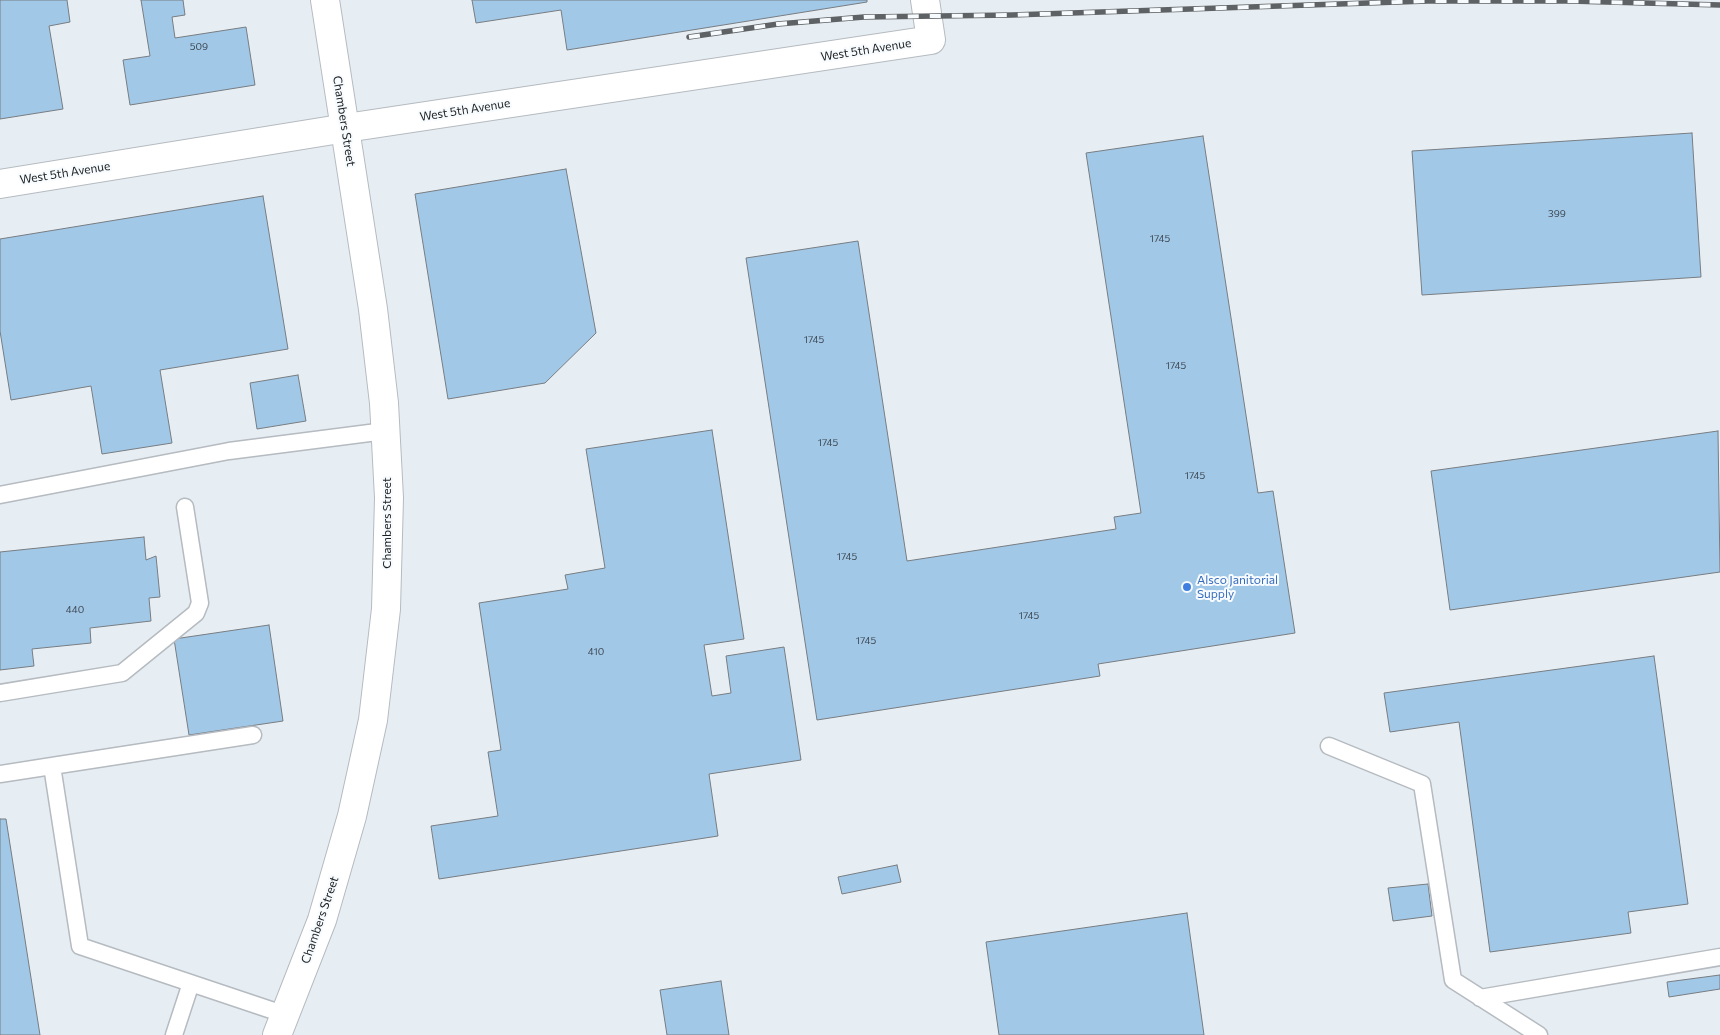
<!DOCTYPE html>
<style>
body{margin:0}
canvas{display:block;background:#e7eef3}
</style>
<canvas width="1720" height="1035"></canvas>
<script>
const ctx = document.querySelector('canvas').getContext('2d');
ctx.lineJoin = 'round';
function paint(path, color) { ctx.fillStyle = color; ctx.fill(path, 'evenodd'); }
const poly = rows => new Path2D(rows.map(r => 'M' + r).join(''));
function strokePath(path, color, width, dash) { ctx.strokeStyle = color; ctx.lineWidth = width; ctx.lineCap = dash ? 'butt' : 'round'; ctx.setLineDash(dash || []); ctx.stroke(path); }
function drawText(font, color, halo, rows, align = 'center') {
  ctx.font = font + ' Commissioner,sans-serif'; ctx.lineWidth = 4; ctx.setLineDash([]); ctx.textBaseline = 'middle'; ctx.strokeStyle = halo; ctx.fillStyle = color; for (const [text, x, y, turn = 0] of rows) {
    ctx.save(); ctx.translate(x, y); ctx.rotate((+turn || 0) * Math.PI / 180); ctx.textAlign = isNaN(turn) ? turn : align; if (halo) ctx.strokeText(text, 0, 0); ctx.fillText(text, 0, 0); ctx.restore();
  }
}
const building = poly([
 [0,0,67,0,70,22,49,26,63,109,0,119,0,0],
 [141,0,183,0,185,15,172,17,175,38,246,27,255,85,130,105,123,60,150,56,141,0],
 [472,0,867,0,867,2,567,50,561,10,476,23,472,0],
 [1692,133,1701,277,1422,295,1412,151,1692,133],
 [1203,136,1258,493,1273,491,1295,633,1098,664,1100,676,817,720,746,258,858,241,907,561,1116,529,1114,517,1141,513,1086,153,1203,136],
 [566,169,596,333,545,383,448,399,415,194,566,169],
 [263,196,288,349,160,370,172,443,102,454,91,386,11,400,0,331,0,239,263,196],
 [298,375,306,421,257,429,250,383,298,375],
 [712,430,744,639,704,645,712,696,731,693,726,656,784,647,801,760,709,774,718,836,439,879,431,826,498,816,488,752,501,750,479,603,568,589,565,575,605,568,586,449,712,430],
 [1718,431,1720,572,1450,610,1431,471,1718,431],
 [144,537,146,560,156,556,160,597,149,598,151,621,90,628,91,643,32,649,34,666,0,670,0,552,144,537],
 [269,625,283,721,189,735,174,639,269,625],
 [1654,656,1688,904,1628,912,1631,933,1490,952,1459,722,1390,732,1384,693,1654,656],
 [0,819,6,819,40,1035,0,1035,0,819],
 [897,865,901,882,842,894,838,877,897,865],
 [1428,884,1432,916,1393,921,1388,888,1428,884],
 [1187,913,1204,1035,999,1035,986,942,1187,913],
 [1720,975,1720,989,1669,997,1667,982,1720,975],
 [721,981,729,1035,667,1035,660,990,721,981]
]);
paint(building, '#a2c8e8');
strokePath(building, '#777d82', 1);
const lane = poly([
 [0,495,229,451,385,431],
 [0,693,122,673,196,613,200,603,185,507],
 [1329,746,1422,784,1453,980,1539,1035],
 [52,766,253,735],
 [0,774,52,766,80,946,286,1015],
 [1480,998,1720,957],
 [174,1035,191,983]
]);
const street = poly([
 [0,184,346,128,931,40,925,0]
]);
const primary = poly([
 [277,1035,322,920,352,816,373,720,386,609,389,498,384,403,373,309,325,0]
]);
strokePath(lane, '#b5bbc0', 19);
strokePath(street, '#b5bbc0', 30);
strokePath(primary, '#b5bbc0', 30);
strokePath(lane, '#fff', 16);
strokePath(street, '#fff', 28);
strokePath(primary, '#fff', 28);
const rail = poly([
 [689,37,778,24,864,17,1012,15,1428,1,1569,1,1720,5]
]);
strokePath(rail, '#5f6265', 5.5);
strokePath(rail, '#f7fbfe', 4, [11]);
for (const [x, y, r, color] of [
 [1187,587,5,"#3f7fe0"]
]) { const dot = new Path2D(); dot.arc(x, y, r, 0, 2 * Math.PI); ctx.fillStyle = color; ctx.fill(dot); strokePath(dot, '#f7fbfe', 2); }
drawText('10px', '#3e4953', null, [
 ["509",199,47],
 ["399",1557,214],
 ["1745",1160,239],
 ["1745",814,340],
 ["1745",1176,366],
 ["1745",828,443],
 ["1745",1195,476],
 ["1745",847,557],
 ["440",75,610],
 ["1745",1029,616],
 ["1745",866,641],
 ["410",596,652]
]);
drawText('12px', '#1d1f21', '#f7fbfe', [
 ["West 5th Avenue",866,50,-9],
 ["West 5th Avenue",465,110,-9],
 ["Chambers Street",344,121,81],
 ["West 5th Avenue",65,173,-9],
 ["Chambers Street",387,523,-90],
 ["Chambers Street",320,920,-71]
]);
drawText('12px', '#366cbe', '#f7fbfe', [
 ["Alsco Janitorial",1197,580],
 ["Supply",1197,594]
], 'left');
</script>
